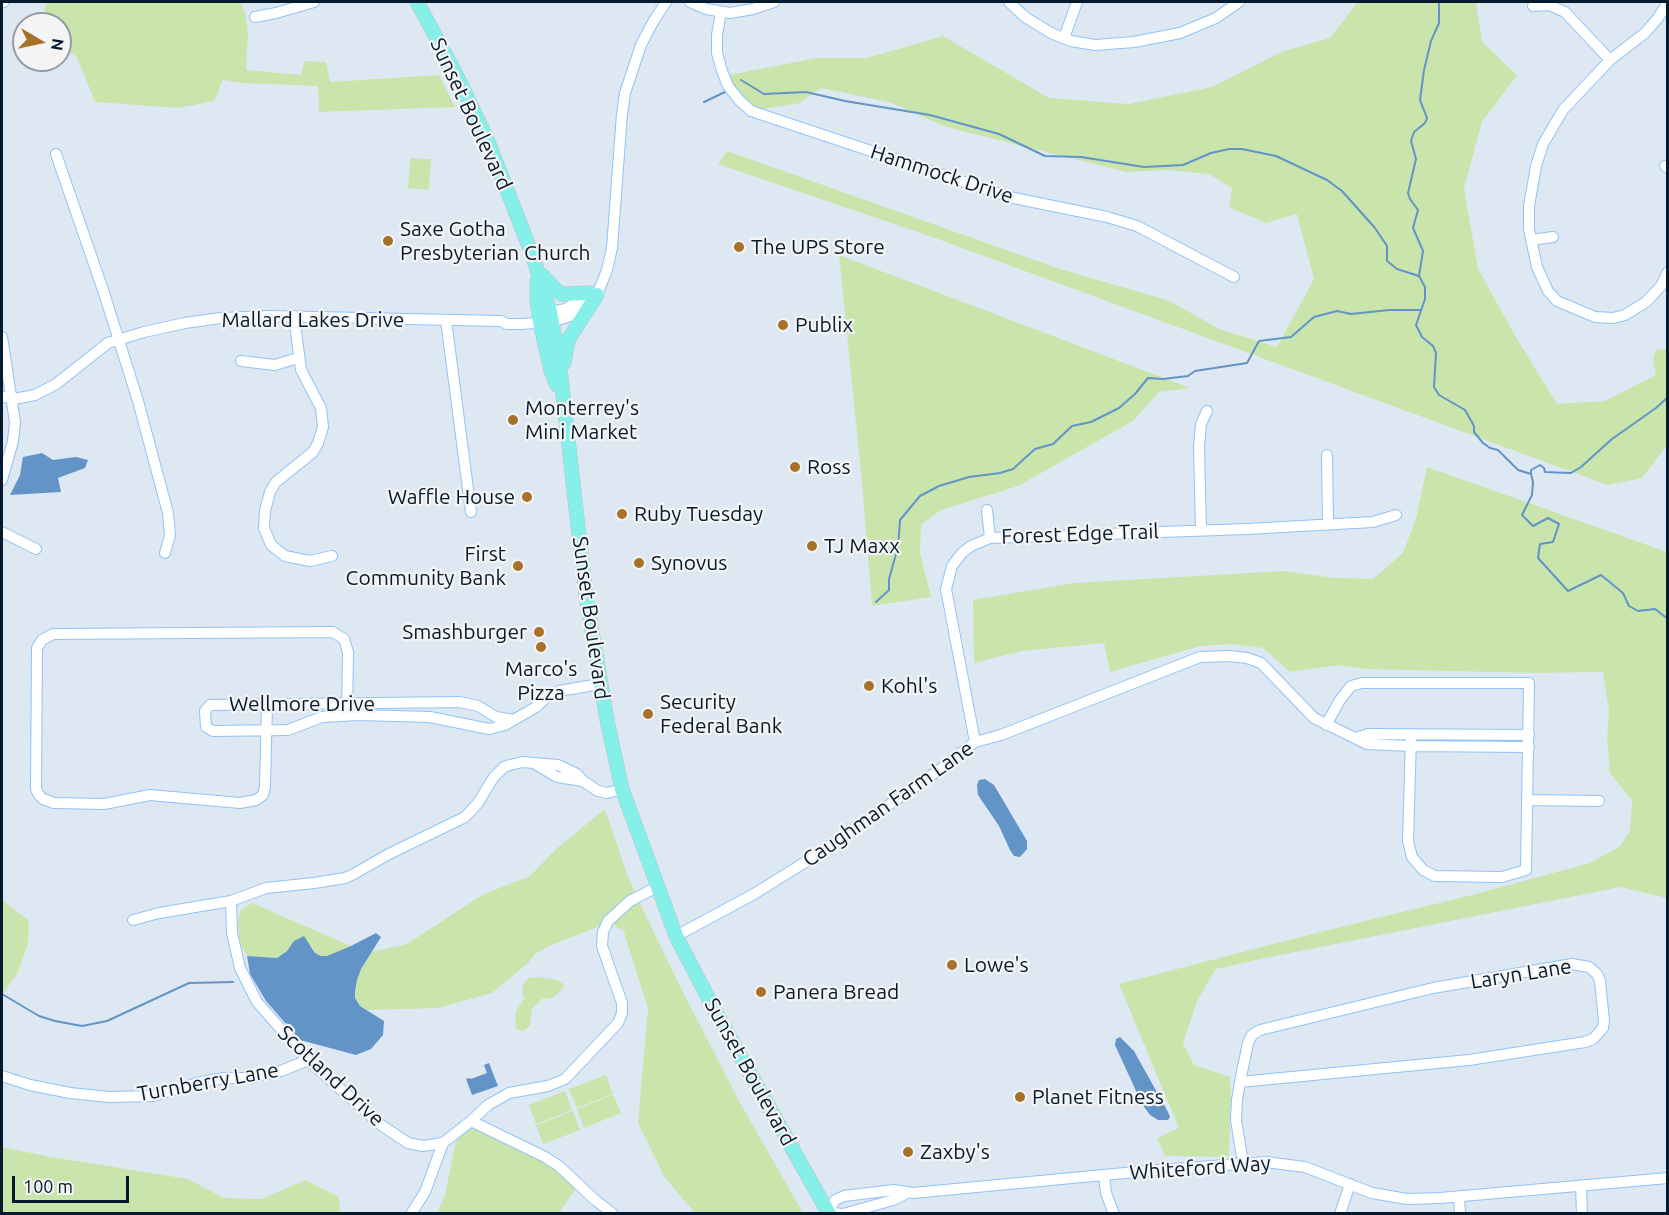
<!DOCTYPE html>
<style>
body{margin:0}
#map{position:relative;width:1669px;height:1215px;overflow:hidden;background:#dee8f3;font-family:Ubuntu,sans-serif}
canvas{display:block}
.frame{position:absolute;inset:0;border:3px solid #061a2d;pointer-events:none}
.north{position:absolute;left:12px;top:12px;width:60px;height:60px;box-sizing:border-box;background:#f4f4f4;border:2px solid #959da4;border-radius:50%;rotate:99deg;font-size:16px;font-weight:700;line-height:24px;text-align:center;color:#061a2d}
.north::after{content:'';display:block;margin:auto;width:21px;height:27px;background:#a7712c;clip-path:polygon(50% 0,100% 100%,50% 72%,0 100%)}
.scale{position:absolute;left:12px;top:1176px;width:117px;height:27px;box-sizing:border-box;border:3px solid #061a2d;border-top:0;padding-left:8px;font-size:18px;line-height:21px;white-space:nowrap;color:#061a2d;-webkit-text-stroke:4px #f4f4f4;paint-order:stroke}
</style>
<div id="map">
<canvas width="1669" height="1215"></canvas>
<div class="frame"></div>
<div class="north">N</div>
<div class="scale">100 m</div>
</div>
<script>
const ctx = document.querySelector('canvas').getContext('2d');
ctx.lineJoin = 'round';
function paint(path, color) { ctx.fillStyle = color; ctx.fill(path, 'evenodd'); }
const poly = rows => new Path2D(rows.map(r => 'M' + r).join(''));
function strokePath(path, color, width, dash) { ctx.strokeStyle = color; ctx.lineWidth = width; ctx.lineCap = dash ? 'butt' : 'round'; ctx.setLineDash(dash || []); ctx.stroke(path); }
function drawText(font, color, halo, rows, align = 'center') {
  ctx.font = font + ' Ubuntu,sans-serif'; ctx.lineWidth = 4.5; ctx.setLineDash([]); ctx.textBaseline = 'middle'; ctx.strokeStyle = halo; ctx.fillStyle = color; for (const [text, x, y, turn = 0] of rows) {
    ctx.save(); ctx.translate(x, y); ctx.rotate((+turn || 0) * Math.PI / 180); ctx.textAlign = isNaN(turn) ? turn : align; if (halo) ctx.strokeText(text, 0, 0); ctx.fillText(text, 0, 0); ctx.restore();
  }
}
paint(poly([
 [47,2,241,2,245,12,248,33,246,70,301,75,304,61,326,62,330,82,439,75,455,107,319,112,318,86,242,83,223,80,214,101,178,108,95,102,77,57,60,46,60,24,49,24,44,10],
 [1358,2,1476,2,1482,42,1517,75,1482,122,1464,188,1478,269,1517,339,1557,404,1605,401,1656,375,1653,360,1656,349,1667,350,1667,445,1642,478,1608,485,935,238,718,164,727,151,1057,268,1170,301,1219,329,1277,347,1314,279,1297,214,1266,223,1229,207,1232,188,1209,174,1168,170,1126,172,946,127,889,102,821,88,800,103,751,111,724,76,817,58,867,58,943,36,1049,98,1129,104,1212,87,1281,52,1330,38],
 [410,158,431,159,429,190,408,188],
 [839,255,1190,388,1159,392,1133,421,1018,486,941,510,921,525,920,553,931,597,872,606,862,482],
 [1427,467,1667,552,1667,898,1620,887,1260,959,1216,969,1198,999,1183,1043,1194,1065,1230,1077,1231,1101,1229,1157,1165,1156,1157,1138,1179,1128,1119,984,1316,933,1472,895,1590,863,1619,847,1630,831,1632,800,1610,773,1607,739,1609,711,1603,672,1534,673,1366,669,1338,665,1290,672,1263,648,1233,644,1200,646,1110,672,1104,643,1022,651,974,663,973,600,1074,583,1284,571,1334,578,1373,579,1403,553,1416,519],
 [605,809,627,874,643,910,684,994,739,1101,803,1213,695,1213,665,1178,638,1123,648,1009,623,929,617,928,610,922,549,946,535,954,528,963,492,993,438,1008,366,1010,360,1006,355,998,357,980,361,969,328,956,321,956,315,953,312,946,294,941,287,951,277,958,247,956,240,943,238,925,240,911,252,903,351,946,370,952,407,944,482,895,530,876,556,849],
 [2,900,29,921,28,944,17,974,2,995],
 [538,977,558,980,564,985,558,994,552,998,542,999,532,1009,530,1025,525,1030,521,1031,516,1028,515,1019,516,1011,524,999,522,993,523,984,529,978],
 [606,1075,613,1094,577,1108,569,1089],
 [565,1091,572,1110,536,1124,529,1105],
 [613,1095,621,1113,584,1128,577,1109],
 [573,1111,580,1130,543,1144,536,1125],
 [473,1127,545,1161,576,1188,559,1213,437,1214,445,1195,456,1140],
 [2,1147,51,1157,188,1179,224,1198,262,1199,305,1180,339,1197,340,1213,2,1213]
]), '#c9e5ac');
paint(poly([
 [42,453,53,460,76,457,88,460,85,468,58,478,61,492,10,495,20,475,23,457],
 [985,779,994,785,1027,841,1027,849,1020,857,1014,856,1010,850,999,826,978,795,977,785,979,780],
 [376,933,381,937,361,969,357,980,355,992,355,998,360,1006,384,1021,383,1035,371,1049,356,1055,300,1040,266,1001,250,974,247,956,277,958,287,951,294,941,304,936,315,953,321,956,327,956,351,946],
 [1120,1037,1134,1051,1168,1112,1170,1117,1168,1120,1158,1120,1150,1115,1142,1104,1115,1045,1116,1039],
 [489,1063,498,1086,472,1095,466,1079,470,1078,471,1079,487,1073,484,1065]
]), '#6294c7');
strokePath(poly([
 [1439,2,1439,23,1431,41,1424,70,1420,100,1427,118,1425,123,1414,132,1411,141,1416,159,1408,193,1410,199,1418,210,1413,228,1423,251,1419,276,1425,287,1425,299,1416,325,1422,337,1433,346,1436,353,1434,387,1439,395,1465,410,1474,426,1474,432,1483,443,1490,448,1498,450,1518,470,1531,474],
 [741,80,764,94,806,92,845,101,930,115,999,134,1045,156,1081,157,1144,167,1183,165,1211,153,1229,149,1242,149,1276,156,1327,180,1342,191,1375,228,1387,246,1387,261,1397,269,1419,276],
 [704,102,725,92],
 [1531,474,1533,482,1532,495,1522,515,1533,526,1548,518,1559,524,1553,542,1540,544,1538,558,1568,591,1601,575,1623,593,1629,606,1638,611,1655,609,1668,619],
 [1531,474,1531,470,1540,465,1544,468,1545,472,1571,473,1581,467,1612,439,1656,408,1668,397],
 [876,602,889,590,889,579,898,547,900,520,920,496,939,486,969,477,1000,473,1013,469,1035,449,1053,444,1072,426,1091,422,1119,408,1135,394,1148,378,1163,379,1188,376,1195,371,1247,363,1259,341,1291,337,1314,317,1337,311,1351,314,1389,310,1420,310],
 [2,994,39,1016,55,1021,82,1026,107,1021,189,983,233,982]
]), '#6294c7', 2);
const minor = poly([
 [2,2,4,2],
 [690,2,706,9,730,13,753,9,774,2],
 [1009,2,1025,17,1051,33,1071,41,1095,45,1134,42,1180,33,1216,18,1239,2],
 [1668,2,1658,18,1645,33,1610,60,1563,110,1543,144,1536,166,1529,206,1529,229,1537,267,1548,291,1557,301,1595,317,1613,318,1625,315,1646,302,1661,286,1668,272],
 [1533,6,1549,5,1565,12,1610,60],
 [721,12,717,35,717,53,722,71,728,86,739,100,751,111,1009,197,1107,217,1137,226,1234,277],
 [255,17,276,13,314,2],
 [1064,38,1077,2],
 [56,154,104,293,138,401,168,513,170,535,165,553],
 [1665,166,1668,168],
 [1531,240,1553,237],
 [543,313,566,309,591,292],
 [294,316,301,370,321,408,323,427,318,443,313,452,276,482,270,492,265,511,264,528,271,545,285,556,310,561,332,556],
 [446,320,471,512],
 [241,361,275,365,298,358],
 [2,397,19,398,35,395,56,384,108,343,144,332,185,323,220,318,268,316,501,321,507,324,521,324,552,322,576,314,597,295,607,270,612,248,622,114,625,93,641,45,653,22,666,2],
 [1327,455,1328,523],
 [2,480,13,441,15,422,2,337],
 [987,510,990,538],
 [1201,530,1199,447,1201,424,1207,411],
 [2,532,36,549],
 [267,703,265,787,263,795,256,800,240,803,150,795,104,804,54,803,43,799,39,795,36,789,37,648,42,640,53,634,333,632,344,639,348,652,347,715],
 [514,720,496,717,478,706,460,702,210,705,205,711,206,727,213,731,288,730,322,717,358,715,430,717,489,729,505,725,536,707,549,695,559,691,600,684],
 [1326,725,1340,700,1351,686,1362,683,1529,683,1526,870,1502,877,1435,876,1423,870,1412,857,1408,841,1411,736],
 [1356,738,1368,734,1529,735],
 [975,742,946,589,952,566,962,553,971,546,990,538,1247,529,1373,522,1396,515],
 [537,765,557,777,583,781],
 [1527,800,1599,801],
 [231,901,232,933,240,968,257,1002,308,1060,381,1125,408,1143,423,1146,443,1143,471,1121,488,1105,509,1093,548,1086,565,1079,618,1023,622,1013,622,1003,602,946,603,932,608,921,630,901,657,887],
 [133,920,159,913,231,901,266,888,314,883,345,878,354,874,387,855,465,817,478,803,493,778,504,767,510,765,522,762,558,765,577,774,583,781,598,791,607,793,622,789],
 [676,936,754,894,815,856,942,768,975,742,1001,735,1200,657,1229,656,1247,658,1261,663,1314,718,1367,744,1411,746,1529,747],
 [2,1076,30,1085,70,1093,109,1097,153,1096,201,1082,224,1078,251,1078,281,1071,308,1060],
 [1240,1082,1469,1060,1585,1042,1593,1039,1603,1028,1604,1021,1600,981,1597,974,1589,967,1572,964,1433,988,1260,1030,1252,1035,1248,1043,1240,1082,1237,1100,1236,1120,1243,1163],
 [471,1121,545,1157,559,1166,594,1199,613,1214],
 [1104,1175,1106,1193,1114,1214],
 [1581,1185,1582,1214],
 [1459,1196,1460,1214],
 [411,1214,425,1192,443,1143],
 [841,1214,828,1212,835,1200,844,1196,894,1190,913,1193,1146,1171,1265,1162,1305,1167,1372,1193,1407,1199,1440,1198,1668,1178],
 [843,1214,893,1200,907,1193],
 [1340,1214,1350,1184]
]);
const major = poly([
 [417,2,456,74,487,139,532,254,550,312,559,360,586,596,607,720,622,789,676,936,715,1011,829,1214],
 [542,275,556,290,562,294,589,293],
 [537,281,537,300,540,322,551,371,557,385],
 [564,363,568,340,597,295]
]);
strokePath(minor, '#8fc3f8', 12);
strokePath(major, '#bec3c8', 15);
strokePath(minor, '#fff', 10);
strokePath(major, '#85efe9', 14);
for (const [x, y, r, color] of [
 [388,241,6,"#a7712c"],
 [739,247,6,"#a7712c"],
 [783,325,6,"#a7712c"],
 [513,420,6,"#a7712c"],
 [795,467,6,"#a7712c"],
 [527,497,6,"#a7712c"],
 [622,514,6,"#a7712c"],
 [812,546,6,"#a7712c"],
 [639,563,6,"#a7712c"],
 [518,566,6,"#a7712c"],
 [539,632,6,"#a7712c"],
 [541,647,6,"#a7712c"],
 [869,686,6,"#a7712c"],
 [648,714,6,"#a7712c"],
 [952,965,6,"#a7712c"],
 [761,992,6,"#a7712c"],
 [1020,1097,6,"#a7712c"],
 [908,1152,6,"#a7712c"]
]) { const dot = new Path2D(); dot.arc(x, y, r, 0, 2 * Math.PI); ctx.fillStyle = color; ctx.fill(dot); strokePath(dot, '#f4f4f4', 2); }
drawText('21px', '#061a2d', '#f4f4f4', [
 ["Sunset Boulevard",471,114,65],
 ["Hammock Drive",942,174,18],
 ["Mallard Lakes Drive",313,320],
 ["Forest Edge Trail",1080,534,-2],
 ["Sunset Boulevard",591,618,82],
 ["Wellmore Drive",302,704],
 ["Caughman Farm Lane",888,804,-35],
 ["Laryn Lane",1521,974,-9],
 ["Sunset Boulevard",750,1072,61],
 ["Scotland Drive",331,1076,43],
 ["Turnberry Lane",208,1082,-10],
 ["Whiteford Way",1200,1168,-4]
]);
drawText('21px', '#061a2d', '#f4f4f4', [
 ["Saxe Gotha",400,229],
 ["Presbyterian Church",400,253],
 ["The UPS Store",751,247],
 ["Publix",795,325],
 ["Monterrey's",525,408],
 ["Mini Market",525,432],
 ["Ross",807,467],
 ["Waffle House",515,497,"right"],
 ["Ruby Tuesday",634,514],
 ["TJ Maxx",824,546],
 ["First",506,554,"right"],
 ["Community Bank",506,578,"right"],
 ["Synovus",651,563],
 ["Smashburger",527,632,"right"],
 ["Marco's",541,669,"center"],
 ["Pizza",541,693,"center"],
 ["Kohl's",881,686],
 ["Security",660,702],
 ["Federal Bank",660,726],
 ["Lowe's",964,965],
 ["Panera Bread",773,992],
 ["Planet Fitness",1032,1097],
 ["Zaxby's",920,1152]
], 'left');
</script>
